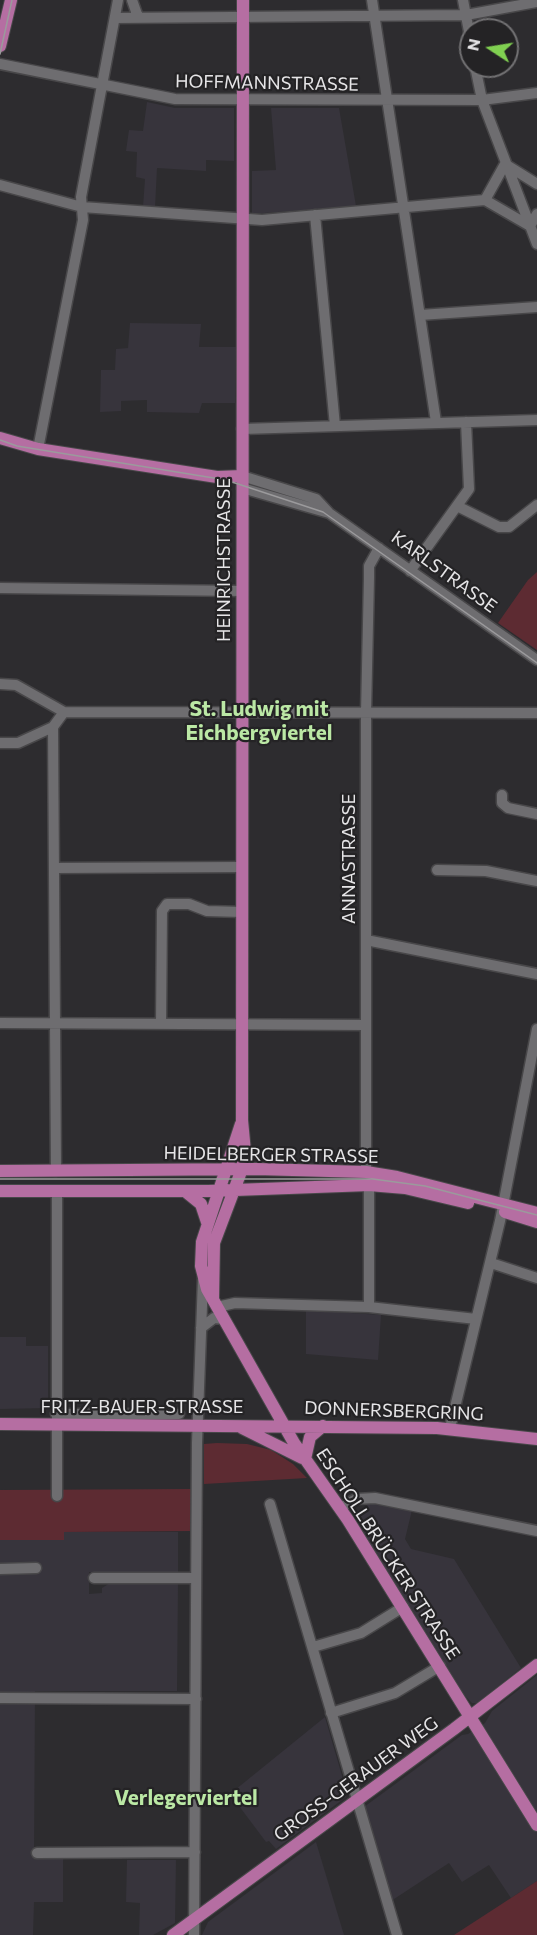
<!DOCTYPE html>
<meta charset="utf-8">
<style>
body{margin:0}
#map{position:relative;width:537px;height:1935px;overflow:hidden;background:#2d2c2f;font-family:Commissioner,sans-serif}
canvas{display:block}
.north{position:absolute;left:459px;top:18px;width:60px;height:60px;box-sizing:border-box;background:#242325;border:2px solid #727173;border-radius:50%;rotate:282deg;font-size:16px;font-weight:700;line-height:24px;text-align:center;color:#e6e5e7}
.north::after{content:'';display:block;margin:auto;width:21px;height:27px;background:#80d051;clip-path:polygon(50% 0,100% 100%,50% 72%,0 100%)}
</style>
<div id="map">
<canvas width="537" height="1935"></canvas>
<div class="north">N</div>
</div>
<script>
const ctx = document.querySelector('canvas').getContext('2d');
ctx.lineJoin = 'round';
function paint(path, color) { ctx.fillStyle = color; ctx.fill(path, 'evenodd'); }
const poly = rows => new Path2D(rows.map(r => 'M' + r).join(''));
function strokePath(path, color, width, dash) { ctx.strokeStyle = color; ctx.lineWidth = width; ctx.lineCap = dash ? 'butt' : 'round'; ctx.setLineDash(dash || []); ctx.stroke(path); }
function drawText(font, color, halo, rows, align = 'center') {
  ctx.font = font + ' Commissioner,sans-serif'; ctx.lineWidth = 4.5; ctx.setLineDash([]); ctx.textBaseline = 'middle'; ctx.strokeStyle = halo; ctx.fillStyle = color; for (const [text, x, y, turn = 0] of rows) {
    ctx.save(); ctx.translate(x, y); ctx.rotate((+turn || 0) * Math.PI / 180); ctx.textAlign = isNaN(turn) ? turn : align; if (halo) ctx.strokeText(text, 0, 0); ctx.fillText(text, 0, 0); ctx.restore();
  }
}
paint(poly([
 [147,102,175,108,234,108,234,161,206,160,206,171,157,168,155,208,143,207,145,179,136,177,137,152,126,151,129,130,143,131],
 [271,108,339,108,356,206,252,214,252,171,276,170],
 [130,323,201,324,199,347,236,347,235,403,202,403,199,413,147,412,147,400,121,401,121,411,100,412,101,370,115,370,116,349,128,348],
 [306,1310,381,1315,378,1360,306,1354],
 [0,1337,26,1337,26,1346,48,1346,48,1408,0,1409],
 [371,1498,413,1506,405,1539,411,1549,454,1559,521,1668,477,1703,472,1703,464,1695,349,1516,371,1503],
 [64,1532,178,1532,178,1573,89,1572,89,1594,102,1593,102,1588,110,1583,178,1584,177,1691,35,1691,34,1859,63,1859,63,1902,34,1902,33,1935,0,1935,0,1540,63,1540],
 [537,1675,537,1881,511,1898,489,1865,462,1882,449,1863,388,1903,364,1807,462,1735,468,1734,485,1723,492,1711],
 [325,1717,347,1793,346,1797,276,1849,269,1841,266,1842,230,1794],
 [316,1842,344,1935,202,1935,208,1922],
 [127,1860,176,1860,175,1923,153,1935,139,1935,140,1903,126,1902]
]), '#37343c');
paint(poly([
 [537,572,537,650,498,623,528,580],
 [217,1443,247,1444,271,1450,293,1464,307,1478,204,1484,204,1444],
 [194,1489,193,1531,64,1532,64,1540,0,1540,0,1490],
 [537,1881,537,1935,454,1935,511,1898]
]), '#5d2b32');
const minor = poly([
 [132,0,138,17],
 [372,0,436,422],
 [463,0,471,42],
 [115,18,466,15,537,2],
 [0,64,175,99,482,100,537,93],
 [475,66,482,100,537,244],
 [537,184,505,164,485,200,530,226,537,214],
 [0,185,82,207,262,220,485,200],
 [315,215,335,426],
 [420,315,537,307],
 [242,429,537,420],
 [38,449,83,220,81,197,118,0],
 [242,476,316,499,329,513,537,660],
 [242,488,329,513],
 [457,506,499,527,509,527,537,505],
 [410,571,469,489,466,422],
 [0,588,242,591],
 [0,684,16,685,64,712],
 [64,712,537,713],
 [53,727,56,1171],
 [0,743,18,743,53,727,64,712],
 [502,795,502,803,508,808,537,814],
 [54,868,242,867],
 [437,870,486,871,537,881],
 [366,940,537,974],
 [0,1023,366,1025],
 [161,1024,162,911,167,904,189,904,207,911,242,912],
 [366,1172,366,713,369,578,369,566,379,548],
 [57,1192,57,1496],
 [491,1263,537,1278],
 [217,1307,235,1303,369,1307,476,1319],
 [369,1307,369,1185],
 [201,1328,214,1318,224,1319],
 [56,1414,179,1414],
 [450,1428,500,1221,537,1029],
 [270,1504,397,1935],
 [340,1508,356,1499,375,1498,537,1531],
 [0,1569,36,1568],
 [94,1578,196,1578],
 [313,1647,361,1633,403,1607],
 [0,1698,196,1699],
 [331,1713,395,1693,440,1666],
 [37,1853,195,1852],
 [194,1935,197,1443,203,1278]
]);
const major = poly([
 [0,46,11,0],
 [0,438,38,449,217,477,242,476],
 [241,1124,202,1242,201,1266,207,1289,294,1443,348,1520,537,1825],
 [0,1171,256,1169,366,1172,397,1177,537,1213],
 [0,1191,208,1191,369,1185,405,1188,468,1203],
 [185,1191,201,1204,207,1222],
 [505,1212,537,1222],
 [213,1300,214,1243,242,1169,245,1152,242,1120,243,0],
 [0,1424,437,1428,537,1439],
 [242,1428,302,1458],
 [305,1459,310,1437,323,1426],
 [173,1935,454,1729,537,1665]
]);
strokePath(minor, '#484749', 13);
strokePath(major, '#484749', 14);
strokePath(minor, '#6e6d70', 10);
strokePath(major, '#b56ea2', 12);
strokePath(poly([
 [0,54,12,0],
 [0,440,17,446,226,480,323,512,537,663],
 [0,1179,373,1179,425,1186,537,1215]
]), '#9b9a9c', 1.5);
drawText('18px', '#e6e5e7', '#242325', [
 ["HOFFMANNSTRASSE",267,83,1],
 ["HEINRICHSTRASSE",224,560,-90],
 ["KARLSTRASSE",444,572,36],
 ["ANNASTRASSE",349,859,-90],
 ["HEIDELBERGER STRASSE",271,1155,1],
 ["FRITZ-BAUER-STRASSE",142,1407],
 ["DONNERSBERGRING",394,1411,2],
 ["ESCHOLLBRÜCKER STRASSE",388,1554,57],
 ["GROSS-GERAUER WEG",356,1779,-36]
]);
drawText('bold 21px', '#bbe8a5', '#242325', [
 ["St. Ludwig mit",259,709],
 ["Eichbergviertel",259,733],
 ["Verlegerviertel",186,1798]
]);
</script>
